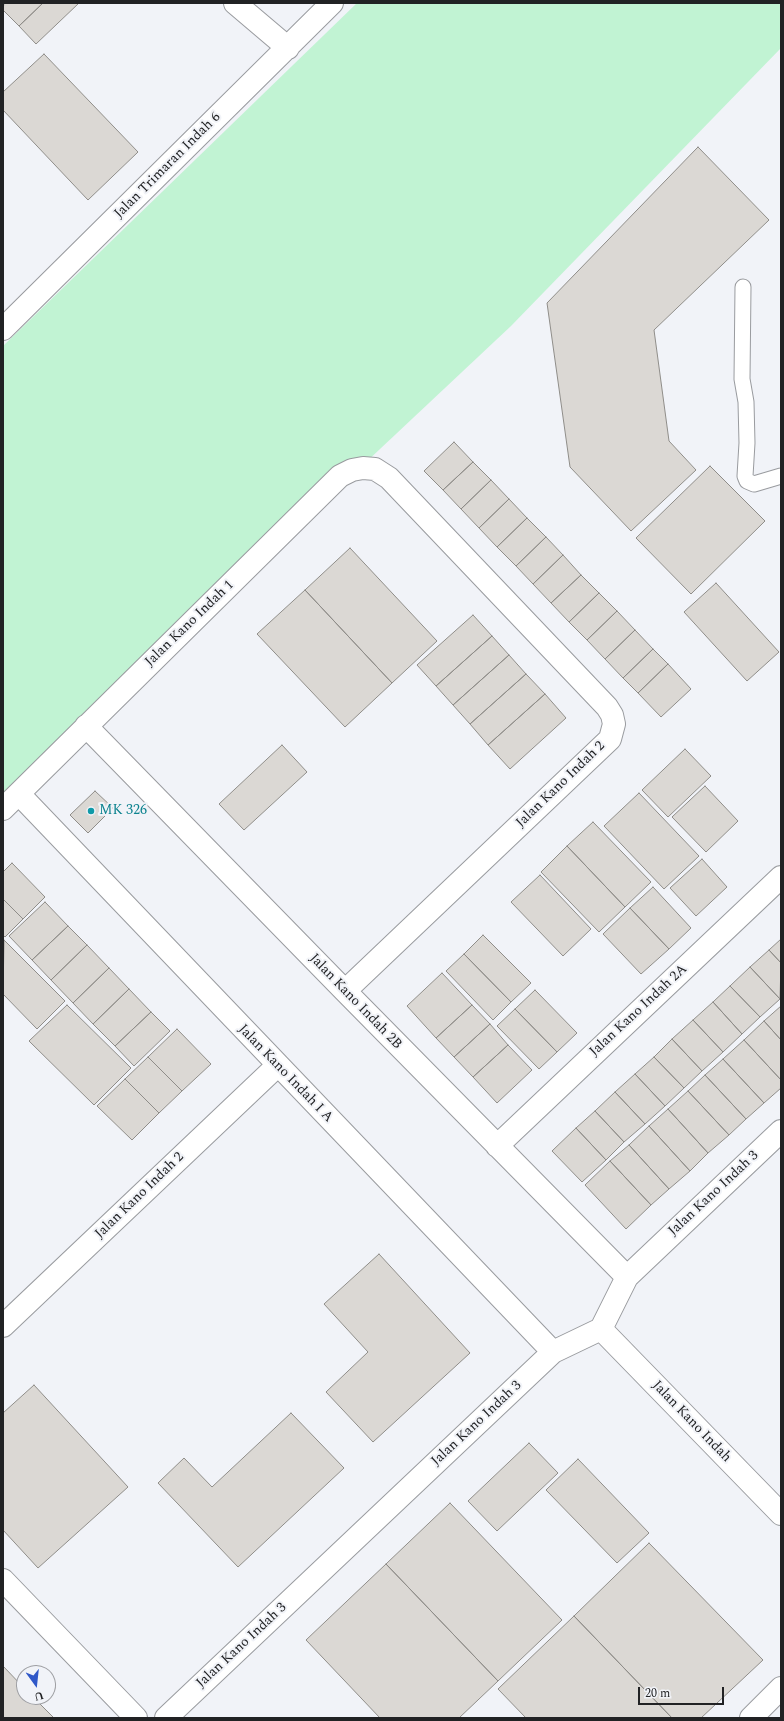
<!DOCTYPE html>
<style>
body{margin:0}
#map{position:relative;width:784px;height:1721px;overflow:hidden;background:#f1f3f8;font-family:Spectral,serif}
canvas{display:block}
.frame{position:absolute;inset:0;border:4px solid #212224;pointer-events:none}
.north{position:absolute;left:16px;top:1665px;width:40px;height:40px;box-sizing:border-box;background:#f1f3f8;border:1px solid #9e9fa3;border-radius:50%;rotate:165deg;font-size:11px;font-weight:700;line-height:16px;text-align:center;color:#212224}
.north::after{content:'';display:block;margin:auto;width:14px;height:18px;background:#3058c8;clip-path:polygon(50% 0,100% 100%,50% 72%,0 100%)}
.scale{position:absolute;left:638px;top:1687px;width:86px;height:18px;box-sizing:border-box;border:2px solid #212224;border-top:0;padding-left:5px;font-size:12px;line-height:14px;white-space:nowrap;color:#212224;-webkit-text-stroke:3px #f1f3f8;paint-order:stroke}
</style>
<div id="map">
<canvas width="784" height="1721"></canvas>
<div class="frame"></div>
<div class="north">U</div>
<div class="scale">20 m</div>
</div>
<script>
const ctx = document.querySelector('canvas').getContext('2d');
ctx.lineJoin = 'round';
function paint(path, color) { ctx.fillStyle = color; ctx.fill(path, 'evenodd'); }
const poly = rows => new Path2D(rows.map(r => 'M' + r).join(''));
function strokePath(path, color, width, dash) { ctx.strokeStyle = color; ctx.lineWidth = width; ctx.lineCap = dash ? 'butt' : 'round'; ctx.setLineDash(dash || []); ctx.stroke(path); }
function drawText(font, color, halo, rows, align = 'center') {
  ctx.font = font + ' Spectral,serif'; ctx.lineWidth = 4; ctx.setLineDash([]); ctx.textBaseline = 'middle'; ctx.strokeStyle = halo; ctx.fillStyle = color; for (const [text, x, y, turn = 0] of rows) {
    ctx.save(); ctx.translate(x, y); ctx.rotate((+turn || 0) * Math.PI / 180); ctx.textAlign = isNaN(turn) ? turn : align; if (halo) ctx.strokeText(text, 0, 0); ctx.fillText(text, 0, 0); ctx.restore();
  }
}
paint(poly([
 [357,3,781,3,781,48,511,326,3,803,3,346]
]), '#c1f3d3');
const building = poly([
 [4,3,43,3,19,26,3,10,4,3],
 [43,3,79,3,36,44,19,26,43,3],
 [44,54,138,152,88,200,3,110,3,92,44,54],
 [698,147,769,220,654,330,669,441,696,470,631,531,570,467,547,303,698,147],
 [454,442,473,462,443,490,424,471,454,442],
 [473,462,491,480,461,509,443,490,473,462],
 [710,466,765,521,691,594,636,538,710,466],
 [491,480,509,499,479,528,461,509,491,480],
 [509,499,527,518,497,547,479,528,509,499],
 [527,518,546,537,516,566,497,547,527,518],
 [546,537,563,555,533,584,516,566,546,537],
 [350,548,437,641,392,683,305,590,350,548],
 [563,555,581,575,551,603,533,584,563,555],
 [581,575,599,593,569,622,551,603,581,575],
 [716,583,779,652,747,681,684,612,716,583],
 [305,590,392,683,345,727,257,634,305,590],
 [599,593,617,611,587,640,569,622,599,593],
 [617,611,635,630,605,659,587,640,617,611],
 [473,615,492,636,436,686,417,665,473,615],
 [635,630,653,649,623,678,605,659,635,630],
 [492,636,509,655,453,705,436,686,492,636],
 [653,649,668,664,638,693,623,678,653,649],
 [509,655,526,674,470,724,453,705,509,655],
 [668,664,691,689,661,717,638,693,668,664],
 [526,674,545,694,488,745,470,724,526,674],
 [545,694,566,718,510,769,488,745,545,694],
 [282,745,307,772,244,830,219,804,282,745],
 [685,749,711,776,668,817,642,790,685,749],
 [705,786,738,821,706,852,672,817,705,786],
 [95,791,113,808,88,833,70,815,95,791],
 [639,793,699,856,664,889,604,826,639,793],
 [593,822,651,882,625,907,567,846,593,822],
 [567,846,625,907,599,932,541,872,567,846],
 [702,859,727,887,696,916,670,888,702,859],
 [12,863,45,897,23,919,3,899,3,872,12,863],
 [540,875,591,929,563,956,511,902,540,875],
 [653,887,691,928,669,949,630,908,653,887],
 [3,899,23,919,5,937,3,935,3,899],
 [45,902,68,926,32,960,9,936,45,902],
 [630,908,669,949,641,974,603,934,630,908],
 [68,926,87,945,51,980,32,960,68,926],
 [483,935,531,983,511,1002,464,954,483,935],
 [781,939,781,963,769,950,781,939],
 [4,940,65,1001,37,1029,3,994,4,940],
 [87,945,109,968,73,1003,51,980,87,945],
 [769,950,781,963,780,999,750,967,769,950],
 [464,954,511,1002,493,1020,446,971,464,954],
 [750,967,780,999,760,1017,730,986,750,967],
 [109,968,129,989,93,1024,73,1003,109,968],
 [442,973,472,1005,436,1038,407,1006,442,973],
 [730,986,760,1017,742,1034,713,1002,730,986],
 [129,989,151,1012,115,1046,93,1024,129,989],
 [535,990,577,1033,557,1052,515,1009,535,990],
 [713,1002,742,1034,723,1052,693,1020,713,1002],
 [67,1005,131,1068,94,1105,29,1041,67,1005],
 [472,1005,490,1024,454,1057,436,1038,472,1005],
 [781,1006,781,1040,764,1021,781,1006],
 [515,1009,557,1052,539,1069,497,1026,515,1009],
 [151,1012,170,1031,134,1066,115,1046,151,1012],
 [693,1020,723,1052,702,1071,672,1039,693,1020],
 [764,1021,781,1040,781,1080,744,1040,764,1021],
 [490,1024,508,1045,473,1077,454,1057,490,1024],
 [177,1029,211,1064,182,1091,148,1057,177,1029],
 [672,1039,702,1071,684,1088,654,1057,672,1039],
 [744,1040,781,1080,781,1088,764,1103,723,1059,744,1040],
 [508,1045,532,1070,497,1103,473,1077,508,1045],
 [148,1057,182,1091,159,1113,125,1079,148,1057],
 [654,1057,684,1088,665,1106,635,1074,654,1057],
 [723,1059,764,1103,746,1119,705,1075,723,1059],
 [635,1074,665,1106,645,1124,615,1092,635,1074],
 [705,1075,746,1119,729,1135,688,1091,705,1075],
 [125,1079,159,1113,132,1140,97,1106,125,1079],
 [688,1091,729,1135,708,1153,668,1109,688,1091],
 [615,1092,645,1124,624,1142,595,1111,615,1092],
 [668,1109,708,1153,690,1171,649,1126,668,1109],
 [595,1111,624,1142,606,1160,576,1128,595,1111],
 [649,1126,690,1171,669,1189,629,1145,649,1126],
 [576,1128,606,1160,582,1182,552,1151,576,1128],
 [629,1145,669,1189,651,1205,610,1161,629,1145],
 [610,1161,651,1205,626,1229,585,1185,610,1161],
 [379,1254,470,1353,373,1442,326,1392,368,1352,324,1304,379,1254],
 [34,1385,128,1487,38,1568,3,1530,3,1413,34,1385],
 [291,1413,344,1468,238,1567,158,1483,184,1458,212,1487,291,1413],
 [529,1443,558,1473,497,1531,468,1501,529,1443],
 [578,1459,649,1533,617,1563,546,1490,578,1459],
 [450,1503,562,1620,498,1681,386,1564,450,1503],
 [649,1543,763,1660,701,1718,672,1718,574,1616,649,1543],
 [386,1564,498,1681,459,1718,380,1718,306,1640,386,1564],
 [574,1616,672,1718,526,1718,498,1689,574,1616],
 [3,1666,24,1688,24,1697,33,1697,54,1718,3,1718,3,1666]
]);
paint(building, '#dbd8d4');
strokePath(building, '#8f8d89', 1);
const lane = poly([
 [743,287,742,379,746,402,747,443,745,476,747,481,754,484,781,476]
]);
const street = poly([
 [235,3,288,48],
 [3,329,332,3],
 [86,726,345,991,627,1277],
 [19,794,553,1352],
 [3,809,340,476,352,470,363,468,375,469,389,478,607,707,612,715,614,724,610,739,345,991],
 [497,1146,781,877],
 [3,1326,277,1066],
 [601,1329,781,1514],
 [3,1580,136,1718],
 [166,1718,553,1352,601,1329,627,1277,781,1131],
 [751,1718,781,1688]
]);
strokePath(lane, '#999b9f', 17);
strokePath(street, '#999b9f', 24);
strokePath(lane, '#fff', 15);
strokePath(street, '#fff', 22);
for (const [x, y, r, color] of [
 [91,811,4,"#0f9aa8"]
]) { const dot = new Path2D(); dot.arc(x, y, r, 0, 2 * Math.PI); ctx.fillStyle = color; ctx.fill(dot); strokePath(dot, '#f1f3f8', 1.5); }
drawText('14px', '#212224', '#f1f3f8', [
 ["Jalan Trimaran Indah 6",168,166,-45],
 ["Jalan Kano Indah 1",190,624,-44],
 ["Jalan Kano Indah 2",561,785,-44],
 ["Jalan Kano Indah 2B",355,1002,46],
 ["Jalan Kano Indah 2A",639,1011,-43],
 ["Jalan Kano Indah I A",285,1074,46],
 ["Jalan Kano Indah 3",714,1194,-43],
 ["Jalan Kano Indah 2",140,1196,-44],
 ["Jalan Kano Indah",691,1422,46],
 ["Jalan Kano Indah 3",477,1424,-43],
 ["Jalan Kano Indah 3",242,1646,-43]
]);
drawText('14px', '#0d838f', '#f1f3f8', [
 ["MK 326",99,811]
], 'left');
</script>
